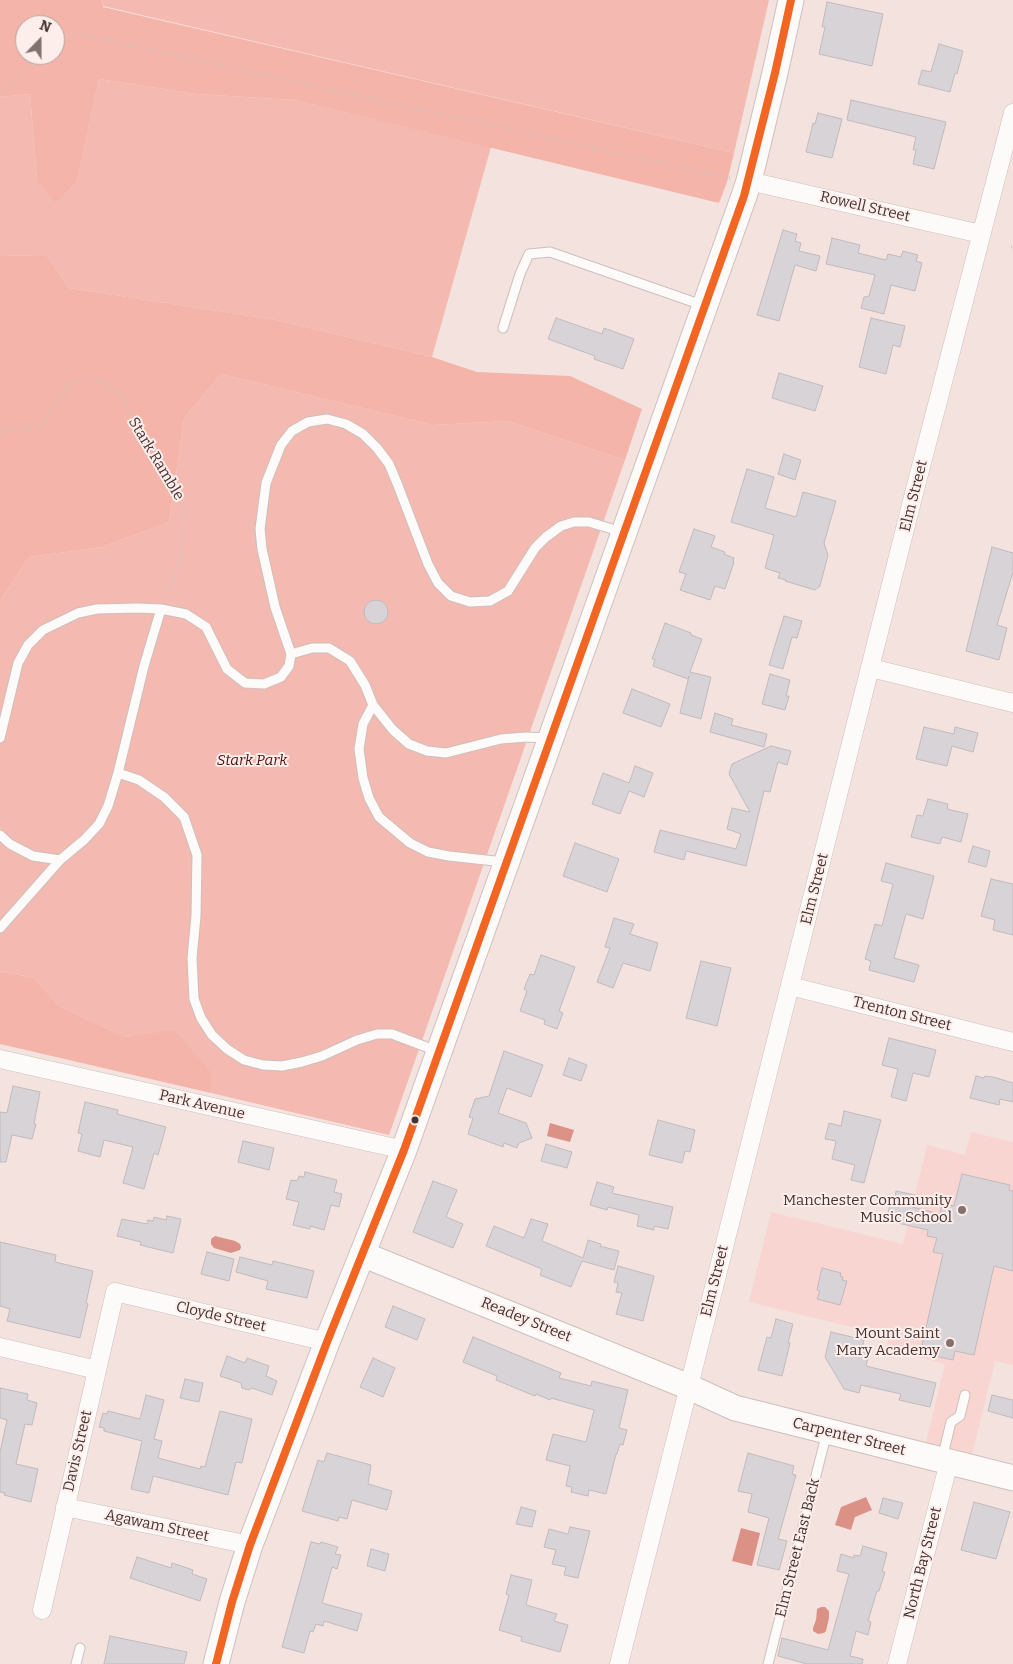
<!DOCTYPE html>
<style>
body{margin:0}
#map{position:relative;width:1013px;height:1664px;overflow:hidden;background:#f4e2df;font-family:Bitter,serif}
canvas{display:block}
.north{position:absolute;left:15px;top:15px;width:50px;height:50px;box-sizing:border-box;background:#feeeeb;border:1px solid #b4a4a1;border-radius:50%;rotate:22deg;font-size:14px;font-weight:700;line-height:20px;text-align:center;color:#443432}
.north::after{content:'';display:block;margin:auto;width:18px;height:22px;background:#82716f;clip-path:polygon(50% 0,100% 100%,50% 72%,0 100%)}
</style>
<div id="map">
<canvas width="1013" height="1664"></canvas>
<div class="north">N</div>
</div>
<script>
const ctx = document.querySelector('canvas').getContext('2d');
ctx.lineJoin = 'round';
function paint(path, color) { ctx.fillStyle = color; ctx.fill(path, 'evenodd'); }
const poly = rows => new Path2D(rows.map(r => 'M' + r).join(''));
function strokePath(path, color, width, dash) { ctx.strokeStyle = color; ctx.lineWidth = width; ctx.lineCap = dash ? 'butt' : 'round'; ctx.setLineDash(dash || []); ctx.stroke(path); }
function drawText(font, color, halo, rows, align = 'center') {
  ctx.font = font + ' Bitter,serif'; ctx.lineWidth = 4; ctx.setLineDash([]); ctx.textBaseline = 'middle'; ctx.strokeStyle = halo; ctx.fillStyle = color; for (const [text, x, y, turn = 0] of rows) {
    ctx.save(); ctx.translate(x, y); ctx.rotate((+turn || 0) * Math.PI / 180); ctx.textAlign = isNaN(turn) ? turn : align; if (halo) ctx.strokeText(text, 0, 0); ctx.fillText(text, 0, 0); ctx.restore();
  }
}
paint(poly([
 [971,1132,1013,1142,1013,1365,995,1361,969,1467,923,1455,945,1364,886,1349,889,1336,749,1302,771,1212,903,1244,927,1145,965,1155]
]), '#f8d5d0');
paint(poly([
 [102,0,769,0,734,153,103,6],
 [99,79,196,94,294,100,491,147,432,357,276,320,69,288,46,255,0,256,0,97,30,94,37,180,77,181],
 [221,374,433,425,508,421,625,460,389,1135,211,1093,211,1071,174,1031,125,1037,59,1006,34,978,0,971,0,601,29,557,102,547,169,522,184,418]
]), '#f4b9b0');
paint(poly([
 [0,0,102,0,103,7,734,153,727,182,719,203,294,100,196,94,99,79,77,181,55,202,37,180,30,94,0,97],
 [25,25,55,25,55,55,25,55],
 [46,255,69,288,276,320,432,357,477,372,570,376,642,409,625,460,508,421,433,425,221,374,184,418,169,522,102,547,29,557,0,601,0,256],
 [0,971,34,978,59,1006,125,1037,174,1030,211,1071,211,1093,0,1044]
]), '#f4b4aa');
paint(poly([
 [550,1123,574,1130,570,1142,547,1136],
 [215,1236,235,1241,240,1244,241,1247,240,1250,231,1253,214,1248,211,1244,211,1239],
 [866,1497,872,1510,855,1517,851,1530,835,1525,841,1507],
 [741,1528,760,1533,752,1566,732,1561],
 [821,1607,825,1607,829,1611,829,1618,826,1631,824,1633,818,1634,813,1631,813,1628,816,1620,817,1609]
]), '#dc9187');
const building = poly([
 [827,2,883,14,872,66,819,54,825,27,822,27,827,2],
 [939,44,963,51,957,74,955,73,950,92,918,84,922,70,931,72,939,44],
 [851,100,946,122,934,169,913,164,916,150,913,150,916,137,847,120,851,100],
 [818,113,842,119,832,158,806,152,813,123,815,124,818,113],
 [783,230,797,234,795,241,801,243,799,251,820,256,816,271,795,265,779,321,757,315,783,230],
 [832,238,860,245,858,253,886,260,888,254,901,257,903,251,918,255,916,261,922,263,915,291,891,285,884,314,861,308,864,297,869,296,875,275,826,264,832,238],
 [556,318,602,334,604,328,634,339,623,369,594,359,595,356,548,339,556,318],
 [871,318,905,326,900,347,893,345,886,374,859,367,871,318],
 [779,373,823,386,815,411,772,398,779,373],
 [784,454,801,460,795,480,778,474,784,454],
 [747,469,774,477,765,508,796,517,803,492,836,501,824,543,828,555,820,586,815,590,785,581,786,580,778,578,780,573,765,568,774,535,731,522,747,469],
 [694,529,715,536,711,547,725,552,724,554,734,558,733,562,734,562,725,589,715,586,710,600,680,590,686,574,679,572,694,529],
 [992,547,1013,553,1013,572,997,625,1007,628,999,660,966,651,992,547],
 '364 612a12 12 0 1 1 24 0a12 12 0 1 1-24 0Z',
 [784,616,802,621,797,638,792,637,783,669,769,665,784,616],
 [665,623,691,633,691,635,702,639,690,672,711,677,701,719,680,713,689,676,688,679,653,666,655,659,652,659,665,623],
 [770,674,790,680,786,696,789,696,785,710,762,704,770,674],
 [632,689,670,704,661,727,623,713,632,689],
 [715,713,733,719,731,725,767,734,764,747,710,732,715,713],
 [924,727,954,734,955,727,978,733,973,752,952,746,947,766,916,759,924,727],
 [771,746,791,751,787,765,778,762,770,792,764,791,746,866,686,851,684,860,654,852,660,830,736,849,741,834,727,829,732,808,750,812,729,774,732,764,771,746],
 [635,766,653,773,644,797,629,791,620,814,592,804,603,773,629,783,635,766],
 [928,799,948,804,947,809,968,814,961,842,942,837,940,844,911,837,917,815,923,816,928,799],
 [575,843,619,859,607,892,563,876,575,843],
 [973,846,990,851,986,867,968,862,973,846],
 [886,863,934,876,923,919,906,914,894,958,919,965,914,982,869,970,871,961,865,959,875,924,882,926,893,884,881,881,886,863],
 [991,879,1013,884,1013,935,993,930,995,920,981,916,991,879],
 [614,918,634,924,630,934,658,943,650,971,623,963,613,988,597,982,610,948,605,947,614,918],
 [541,955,575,967,559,1011,563,1013,557,1029,544,1024,545,1020,520,1011,527,991,524,989,530,974,534,975,541,955],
 [701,961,731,968,717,1026,686,1018,701,961],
 [889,1038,936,1050,929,1077,913,1073,906,1101,891,1097,898,1069,882,1065,889,1038],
 [504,1051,543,1065,531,1097,507,1088,498,1113,526,1123,532,1138,519,1143,517,1148,504,1143,503,1147,468,1134,473,1118,469,1117,475,1099,489,1096,504,1051],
 [569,1058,587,1065,581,1081,563,1075,569,1058],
 [976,1076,984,1078,985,1076,993,1077,1013,1083,1013,1102,1000,1099,999,1105,970,1098,976,1076],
 [13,1086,40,1092,34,1124,36,1124,32,1139,12,1135,6,1162,0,1162,0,1112,7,1113,13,1086],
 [85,1102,118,1110,117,1114,166,1127,158,1155,154,1153,144,1189,123,1183,133,1147,104,1140,100,1157,78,1151,82,1134,78,1133,85,1102],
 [844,1111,881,1120,864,1183,851,1180,855,1165,832,1159,836,1141,825,1139,829,1123,841,1126,844,1111],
 [658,1120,695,1130,690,1152,685,1151,682,1163,649,1155,658,1120],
 [243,1141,274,1148,269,1170,238,1162,243,1141],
 [546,1144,572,1152,567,1168,541,1161,546,1144],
 [305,1172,337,1180,334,1192,342,1194,339,1207,331,1205,324,1230,310,1226,310,1229,293,1225,299,1202,286,1199,291,1180,297,1181,299,1176,304,1177,305,1172],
 [962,1174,1010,1185,1009,1190,1013,1191,1013,1271,994,1266,974,1355,955,1351,953,1360,931,1355,933,1348,922,1345,943,1254,933,1252,937,1238,927,1236,928,1230,889,1221,891,1213,888,1213,892,1197,895,1198,896,1191,915,1195,912,1207,940,1214,942,1204,954,1206,962,1174],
 [433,1181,457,1190,446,1217,463,1224,453,1248,413,1232,433,1181],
 [597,1182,614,1187,612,1193,673,1207,668,1229,654,1226,654,1230,637,1226,639,1215,608,1207,607,1210,590,1205,597,1182],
 [167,1216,181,1219,173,1253,140,1245,141,1242,117,1236,122,1219,147,1224,148,1220,153,1221,154,1217,166,1220,167,1216],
 [531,1219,548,1224,542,1241,583,1258,588,1240,601,1244,600,1246,619,1251,614,1270,582,1261,571,1287,540,1275,542,1269,486,1246,494,1226,524,1238,531,1219],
 [0,1242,56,1255,55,1262,93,1271,86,1303,88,1304,80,1338,7,1321,10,1309,0,1306,0,1242],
 [207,1252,234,1259,229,1281,201,1274,207,1252],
 [240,1257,272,1265,273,1261,314,1271,307,1298,266,1289,268,1281,236,1272,240,1257],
 [618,1266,654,1276,643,1321,616,1314,622,1293,616,1292,618,1283,614,1282,618,1266],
 [822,1268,841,1273,840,1276,843,1277,842,1280,847,1281,840,1305,817,1299,820,1291,817,1290,822,1268],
 [393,1306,425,1319,417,1340,385,1327,393,1306],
 [776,1319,793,1324,788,1343,790,1343,782,1376,758,1370,767,1337,771,1338,776,1319],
 [831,1332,864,1340,861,1352,869,1354,866,1366,936,1383,930,1407,899,1400,901,1394,861,1385,859,1393,844,1389,825,1357,831,1332],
 [473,1337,561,1373,559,1378,591,1386,592,1381,628,1390,619,1428,627,1430,623,1445,620,1444,617,1454,616,1454,606,1494,589,1490,588,1496,571,1492,572,1487,566,1486,570,1466,546,1460,553,1434,586,1442,594,1410,551,1398,550,1400,536,1394,535,1396,496,1380,497,1376,463,1362,473,1337],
 [227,1356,245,1363,247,1358,269,1366,266,1376,277,1381,272,1395,252,1388,249,1390,242,1388,241,1383,220,1376,227,1356],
 [373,1358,395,1368,383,1397,360,1387,373,1358],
 [185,1379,203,1383,199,1402,180,1398,185,1379],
 [0,1388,28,1394,27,1400,37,1403,32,1425,25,1424,16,1464,38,1469,31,1502,4,1495,5,1493,0,1492,0,1452,7,1420,0,1418,0,1388],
 [146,1395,164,1400,154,1439,162,1441,158,1458,200,1469,201,1466,205,1467,220,1411,252,1419,242,1463,236,1462,228,1495,153,1476,149,1493,131,1489,142,1441,104,1431,104,1428,99,1427,103,1413,107,1414,108,1411,140,1419,146,1395],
 [992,1395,1013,1400,1013,1418,988,1411,992,1395],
 [327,1453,371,1465,368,1484,392,1491,387,1510,352,1500,347,1519,339,1517,338,1521,302,1511,318,1460,324,1462,327,1453],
 [748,1453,794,1466,792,1474,796,1475,778,1539,787,1541,779,1570,757,1565,769,1518,748,1512,752,1494,738,1491,748,1453],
 [883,1498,903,1503,898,1519,879,1513,883,1498],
 [974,1502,1010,1512,996,1559,961,1550,974,1502],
 [521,1507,536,1511,532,1527,516,1524,521,1507],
 [570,1527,590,1531,578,1578,564,1575,566,1567,552,1564,556,1550,544,1547,549,1529,568,1534,570,1527],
 [311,1542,320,1544,321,1542,338,1547,335,1554,341,1555,337,1569,332,1567,322,1603,362,1614,357,1631,324,1621,323,1626,316,1624,313,1632,310,1631,304,1653,282,1647,311,1542],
 [863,1546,887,1553,882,1572,885,1572,879,1591,877,1591,868,1621,871,1622,868,1635,856,1631,850,1656,863,1659,862,1664,807,1664,778,1656,782,1638,828,1650,849,1574,837,1571,841,1554,854,1558,854,1555,860,1556,863,1546],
 [371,1549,389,1554,385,1571,367,1566,371,1549],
 [137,1557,171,1568,172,1563,193,1570,192,1574,207,1579,200,1601,130,1578,137,1557],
 [511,1575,532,1580,526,1605,557,1614,554,1621,568,1625,560,1652,521,1641,522,1637,499,1630,509,1595,506,1594,511,1575],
 [110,1636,187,1652,184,1664,104,1664,110,1636]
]);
paint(building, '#d8d3d7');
strokePath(building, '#c0babf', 1);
const lane = poly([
 [503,328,520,274,529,254,550,252,702,305],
 [291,654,312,648,329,648,350,661,365,685,373,705,393,730,409,744,427,751,446,753,501,739,526,737,549,738],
 [373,705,363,724,359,749,363,778,369,798,379,817,410,843,428,852,449,856,504,862],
 [0,738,18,663,28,645,43,630,78,613,97,609,138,608,161,609,186,614,206,627,227,669,245,683,264,684,281,677,289,666,291,654,275,607,262,549,260,529,266,483,281,445,292,431,308,422,327,419,346,424,363,434,377,448,389,464,397,483,428,564,438,583,451,596,470,602,490,601,508,591,535,548,546,537,561,526,574,522,589,522,622,532],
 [118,773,139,780,164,797,184,817,197,855,196,916,192,958,194,999,201,1018,212,1035,227,1049,244,1060,263,1065,282,1066,302,1062,322,1056,357,1040,377,1034,392,1034,437,1051],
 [0,835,10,844,33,856,60,860],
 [0,928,60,860,84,840,99,824,108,806,118,773,144,666,161,609],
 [942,1459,951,1422,960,1416,965,1395],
 [76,1664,80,1648],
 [768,1664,827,1432]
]);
const street = poly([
 [749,181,981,234],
 [871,668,1013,703],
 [790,986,1013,1042],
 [0,1059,404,1150],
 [0,1347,97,1370],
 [65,1507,250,1545],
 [42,1610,115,1292,327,1342],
 [619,1664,912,501,1013,113],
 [897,1664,949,1462]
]);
const secondary = poly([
 [362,1254,689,1387,735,1408,1013,1478],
 [216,1664,232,1602,250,1545,327,1342,404,1150,744,196,749,181,775,73,791,0]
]);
strokePath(lane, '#cebfbc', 11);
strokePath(street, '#cebfbc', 19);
strokePath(secondary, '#cebfbc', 27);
strokePath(poly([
 [55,46,71,32,730,178],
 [0,95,45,55],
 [1011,247,1013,247],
 [0,432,41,425,55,407,69,385,87,377,105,382,122,396,134,427,153,448,184,506,181,555,166,597]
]), '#cec7c5', 3, [1, 4]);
strokePath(lane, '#fdfbfa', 9);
strokePath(street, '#fdfbfa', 18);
strokePath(secondary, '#fdfbfa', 25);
strokePath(poly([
 [216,1664,232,1602,250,1545,327,1342,404,1150,744,196,775,73,791,0]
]), '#f26522', 8);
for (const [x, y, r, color] of [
 [415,1120,4.5,"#443432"],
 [962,1210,5,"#82716f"],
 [950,1343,5,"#82716f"]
]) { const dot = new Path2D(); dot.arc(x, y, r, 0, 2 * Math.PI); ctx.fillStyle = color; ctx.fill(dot); strokePath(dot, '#feeeeb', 2); }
drawText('15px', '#443432', '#feeeeb', [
 ["Rowell Street",865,207,13],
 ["Stark Ramble",156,459,59],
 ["Elm Street",914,496,-76],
 ["Elm Street",815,889,-76],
 ["Trenton Street",902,1014,14],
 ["Park Avenue",202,1105,13],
 ["Elm Street",715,1281,-76],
 ["Cloyde Street",221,1317,13],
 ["Readey Street",526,1320,22],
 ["Carpenter Street",849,1437,14],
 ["Davis Street",78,1451,-77],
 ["Agawam Street",157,1526,12],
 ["Elm Street East Back",798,1548,-76],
 ["North Bay Street",923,1563,-76]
]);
drawText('italic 15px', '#50110c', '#feeeeb', [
 ["Stark Park",252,761]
]);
drawText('15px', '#443432', '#feeeeb', [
 ["Manchester Community",952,1201],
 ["Music School",952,1218],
 ["Mount Saint",940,1334],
 ["Mary Academy",940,1351]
], 'right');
</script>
